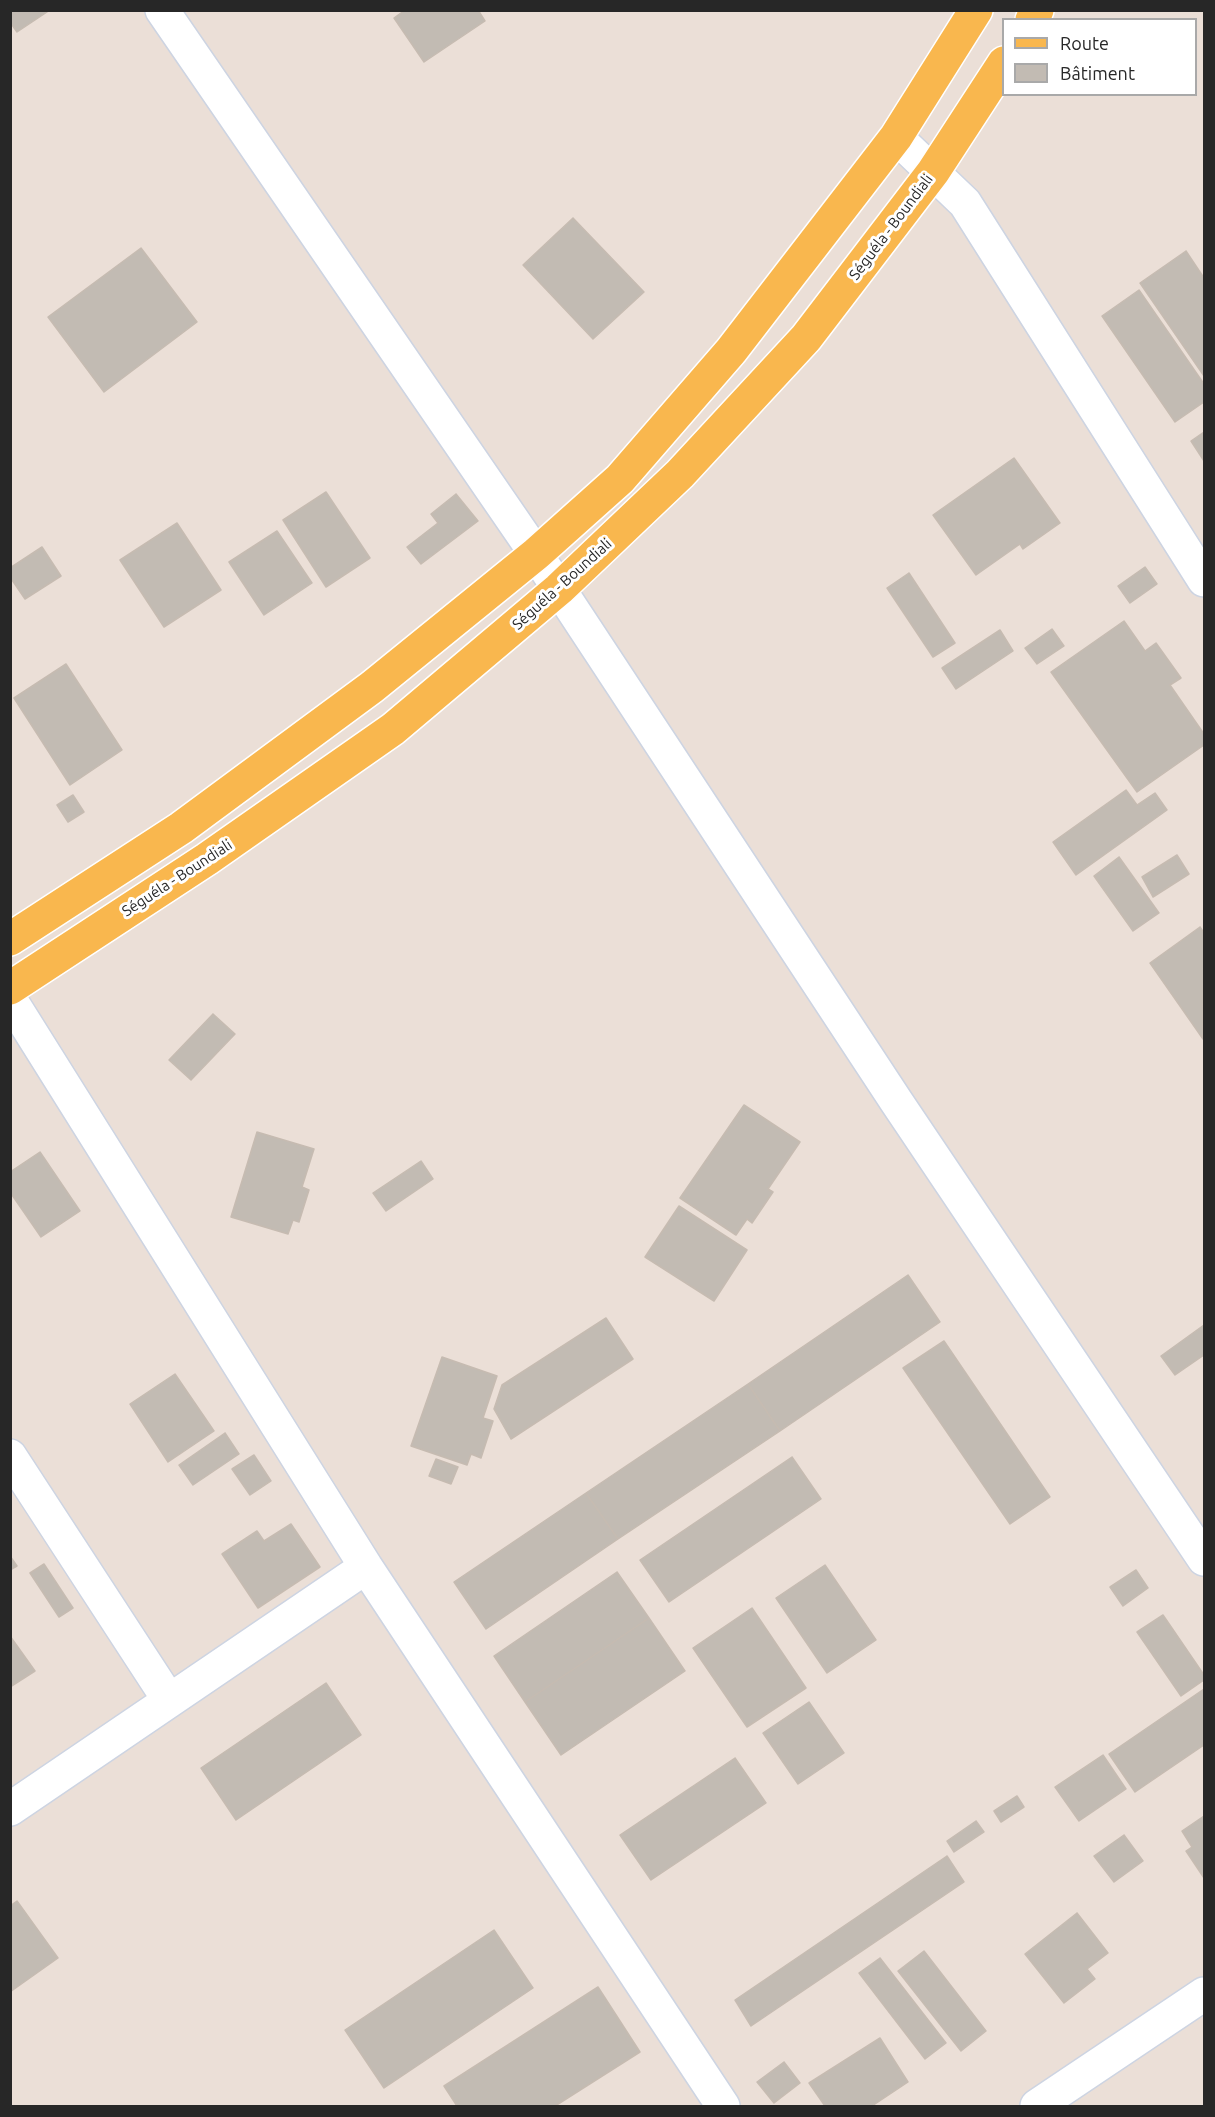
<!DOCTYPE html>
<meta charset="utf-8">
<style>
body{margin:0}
#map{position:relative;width:1215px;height:2117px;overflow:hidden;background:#ebdfd7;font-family:Ubuntu,sans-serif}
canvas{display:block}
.frame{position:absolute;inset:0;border:12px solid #272727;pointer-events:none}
.legend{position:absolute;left:1002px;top:18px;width:195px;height:78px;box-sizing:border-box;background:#fff;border:2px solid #a9a9a9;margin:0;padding:8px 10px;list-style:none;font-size:18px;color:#272727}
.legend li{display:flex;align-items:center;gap:12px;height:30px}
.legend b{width:30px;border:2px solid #a9a9a9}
</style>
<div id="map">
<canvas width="1215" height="2117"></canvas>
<div class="frame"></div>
<ul class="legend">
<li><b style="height:8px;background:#f9b74e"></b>Route</li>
<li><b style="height:16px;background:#c2bbb3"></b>Bâtiment</li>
</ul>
</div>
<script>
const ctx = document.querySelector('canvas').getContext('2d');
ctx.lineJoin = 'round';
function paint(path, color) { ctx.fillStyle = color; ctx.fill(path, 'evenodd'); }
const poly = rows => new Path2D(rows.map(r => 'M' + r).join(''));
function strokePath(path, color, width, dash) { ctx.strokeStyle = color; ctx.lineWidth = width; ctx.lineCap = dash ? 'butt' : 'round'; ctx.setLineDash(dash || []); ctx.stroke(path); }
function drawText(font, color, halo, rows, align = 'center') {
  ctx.font = font + ' Ubuntu,sans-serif'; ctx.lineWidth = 6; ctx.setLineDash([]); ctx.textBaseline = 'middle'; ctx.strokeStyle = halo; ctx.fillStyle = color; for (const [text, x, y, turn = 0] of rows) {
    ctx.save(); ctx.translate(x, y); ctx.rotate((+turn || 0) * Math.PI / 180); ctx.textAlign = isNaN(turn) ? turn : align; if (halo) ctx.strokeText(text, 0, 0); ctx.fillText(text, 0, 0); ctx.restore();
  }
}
const building = poly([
 [10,10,50,10,17,32,10,22,10,10],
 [405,10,478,10,485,21,424,62,394,18,405,10],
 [573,218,644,292,593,339,523,265,573,218],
 [141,248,197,322,104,392,48,317,141,248],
 [1186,251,1204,278,1204,376,1140,283,1186,251],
 [1139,290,1204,384,1204,402,1175,422,1102,316,1139,290],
 [1204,432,1204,461,1191,441,1204,432],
 [1014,458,1060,523,1023,549,1020,544,976,575,933,515,1014,458],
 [326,492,370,558,326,587,283,520,326,492],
 [456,494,478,521,421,564,407,547,438,523,431,514,456,494],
 [177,523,221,590,164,627,120,560,177,523],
 [277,531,312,583,264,615,229,562,277,531],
 [42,547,61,576,25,599,10,577,10,568,42,547],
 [1145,567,1157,584,1130,603,1118,586,1145,567],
 [909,573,955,643,933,657,887,588,909,573],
 [1124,621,1145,651,1156,643,1181,678,1170,685,1204,734,1204,745,1137,792,1051,672,1124,621],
 [1052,629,1064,646,1037,664,1025,648,1052,629],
 [1000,630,1013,651,956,689,942,668,1000,630],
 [66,664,122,750,70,785,14,698,66,664],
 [1126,790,1137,805,1155,793,1167,810,1076,875,1053,842,1126,790],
 [73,795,84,812,68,822,57,805,73,795],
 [1177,855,1189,874,1153,897,1142,877,1177,855],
 [1119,857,1159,913,1133,931,1094,876,1119,857],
 [1200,927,1204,933,1203,1039,1150,963,1200,927],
 [213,1014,235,1034,191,1080,169,1060,213,1014],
 [744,1105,800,1142,768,1189,773,1192,752,1223,747,1219,736,1235,680,1198,744,1105],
 [257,1132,314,1149,302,1187,309,1190,299,1222,293,1220,288,1234,231,1217,257,1132],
 [40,1152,80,1211,41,1237,10,1192,10,1172,40,1152],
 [421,1161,433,1179,386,1211,373,1193,421,1161],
 [679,1206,747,1250,714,1301,645,1257,679,1206],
 [908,1275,940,1322,780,1431,748,1384,908,1275],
 [606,1318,633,1359,511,1439,494,1409,502,1385,606,1318],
 [1204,1325,1204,1355,1175,1375,1161,1356,1204,1325],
 [944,1341,1050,1497,1010,1524,903,1368,944,1341],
 [442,1357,497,1376,483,1418,493,1421,481,1458,471,1454,467,1465,411,1446,442,1357],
 [175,1374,214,1431,168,1462,130,1404,175,1374],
 [748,1384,780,1431,618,1539,586,1493,748,1384],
 [225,1433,239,1454,193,1485,179,1465,225,1433],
 [254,1455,271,1481,250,1495,232,1469,254,1455],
 [792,1457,821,1499,669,1602,640,1560,792,1457],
 [436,1459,458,1467,451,1484,429,1476,436,1459],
 [586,1493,618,1539,486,1629,454,1582,586,1493],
 [291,1524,320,1567,258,1608,222,1554,257,1531,264,1541,291,1524],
 [10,1556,17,1566,10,1570,10,1556],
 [44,1564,73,1608,59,1617,30,1573,44,1564],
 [825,1565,876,1640,827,1673,776,1598,825,1565],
 [1136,1570,1148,1588,1123,1606,1110,1587,1136,1570],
 [617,1572,649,1618,525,1702,494,1656,617,1572],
 [752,1608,806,1688,747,1727,693,1648,752,1608],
 [1163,1615,1204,1675,1204,1680,1181,1696,1137,1632,1163,1615],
 [649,1618,685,1671,561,1755,525,1702,649,1618],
 [10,1636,35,1671,10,1687,10,1636],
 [326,1683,361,1735,236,1820,201,1768,326,1683],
 [1204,1689,1204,1745,1135,1792,1109,1754,1204,1689],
 [809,1702,844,1753,798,1784,763,1733,809,1702],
 [1103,1755,1126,1789,1079,1821,1055,1787,1103,1755],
 [735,1758,766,1803,651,1880,620,1835,735,1758],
 [1017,1796,1024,1807,1001,1822,994,1811,1017,1796],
 [1204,1816,1204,1878,1186,1851,1192,1847,1182,1831,1204,1816],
 [976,1821,984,1832,954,1852,947,1841,976,1821],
 [1124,1835,1143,1861,1114,1882,1094,1856,1124,1835],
 [947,1856,964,1882,751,2026,735,2000,947,1856],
 [17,1901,58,1958,10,1992,10,1906,17,1901],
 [1077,1913,1108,1953,1087,1969,1095,1979,1064,2003,1025,1954,1077,1913],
 [494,1930,533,1988,384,2088,345,2030,494,1930],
 [924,1951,986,2031,961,2051,898,1971,924,1951],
 [880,1958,946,2043,925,2059,859,1973,880,1958],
 [598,1987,640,2052,555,2106,457,2106,444,2086,598,1987],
 [880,2038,908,2082,872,2106,825,2106,809,2083,880,2038],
 [784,2062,800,2083,774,2103,757,2082,784,2062]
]);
paint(building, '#c2bbb3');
strokePath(building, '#c6bbb1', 1.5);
const minor = poly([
 [162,10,536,554,896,1101,1204,1559],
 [10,999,366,1567,723,2106],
 [10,1456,169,1700],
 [10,1809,366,1567]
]);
const tertiary = poly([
 [896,137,965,203,1204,580],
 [1037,2106,1204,1994]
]);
const primary = poly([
 [1032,20,1037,10],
 [10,939,181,828,372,687,536,554,620,479,731,351,896,137,976,10],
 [10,988,207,859,393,729,559,589,680,474,806,338,933,172,1004,63]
]);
strokePath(minor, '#cdd4e2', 36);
strokePath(tertiary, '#cdd4e2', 36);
strokePath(primary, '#fff', 36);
strokePath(minor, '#fff', 33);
strokePath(tertiary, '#fff', 33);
strokePath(primary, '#f9b74e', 33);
drawText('15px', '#272727', '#fff', [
 ["Séguéla - Boundiali",891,227,-53],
 ["Séguéla - Boundiali",562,584,-42],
 ["Séguéla - Boundiali",177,878,-33]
]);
</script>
